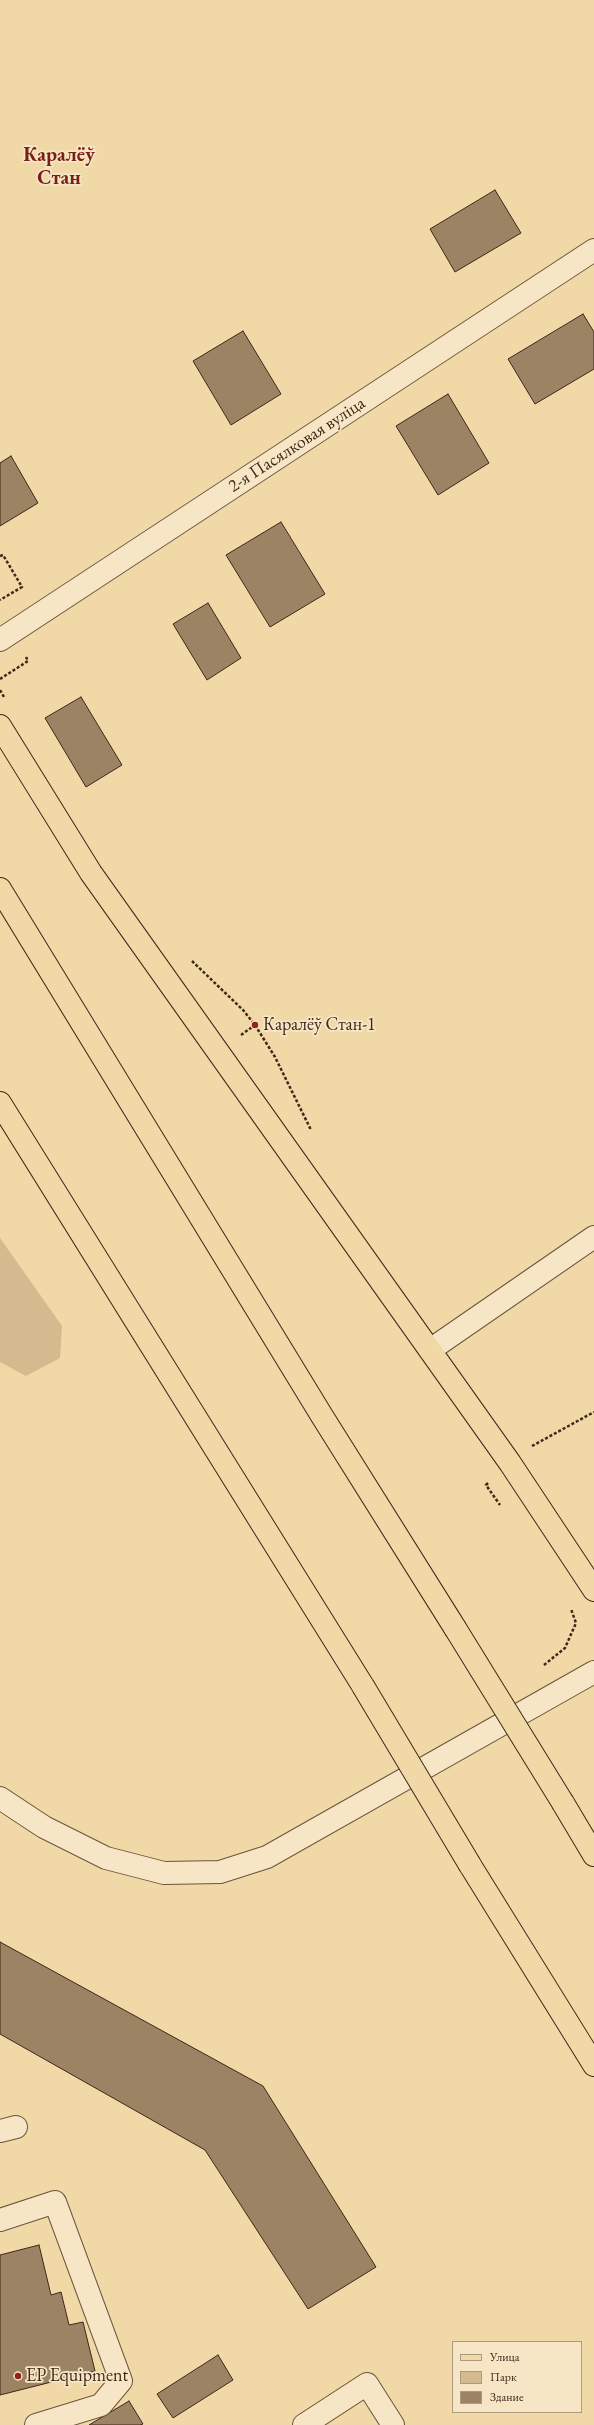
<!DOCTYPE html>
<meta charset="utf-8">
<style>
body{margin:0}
#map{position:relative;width:594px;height:2425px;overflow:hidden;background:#f1d8a7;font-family:"EB Garamond",serif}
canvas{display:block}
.legend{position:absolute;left:452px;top:2341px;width:130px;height:72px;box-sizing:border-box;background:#f6e6c6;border:1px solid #ad9a81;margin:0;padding:5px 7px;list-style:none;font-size:12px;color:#402719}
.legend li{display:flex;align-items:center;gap:8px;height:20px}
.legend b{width:20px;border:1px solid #ad9a81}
</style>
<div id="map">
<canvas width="594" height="2425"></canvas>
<ul class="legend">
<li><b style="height:5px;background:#f1d8a7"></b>Улица</li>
<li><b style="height:11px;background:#d3ba8f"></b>Парк</li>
<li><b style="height:11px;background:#9c8363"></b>Здание</li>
</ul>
</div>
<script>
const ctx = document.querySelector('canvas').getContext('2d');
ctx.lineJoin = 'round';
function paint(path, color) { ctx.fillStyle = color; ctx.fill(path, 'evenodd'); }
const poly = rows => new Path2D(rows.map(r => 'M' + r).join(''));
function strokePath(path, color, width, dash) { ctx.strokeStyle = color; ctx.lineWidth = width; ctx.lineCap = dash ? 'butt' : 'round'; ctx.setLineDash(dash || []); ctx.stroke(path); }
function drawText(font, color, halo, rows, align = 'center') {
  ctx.font = font + ' "EB Garamond",serif'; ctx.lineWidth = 3.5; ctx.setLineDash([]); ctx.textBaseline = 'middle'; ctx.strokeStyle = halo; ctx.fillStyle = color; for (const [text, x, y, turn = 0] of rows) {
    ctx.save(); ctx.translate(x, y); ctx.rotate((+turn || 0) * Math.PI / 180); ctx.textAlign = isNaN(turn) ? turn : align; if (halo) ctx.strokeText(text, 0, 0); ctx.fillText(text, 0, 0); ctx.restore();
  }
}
paint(poly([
 [0,1238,62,1326,60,1358,26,1376,0,1362]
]), '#d3ba8f');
const building = poly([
 [495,190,521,233,455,272,430,229,495,190],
 [583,314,594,332,594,369,535,404,508,359,583,314],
 [243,331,281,394,231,425,193,361,243,331],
 [448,394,489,463,438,495,396,426,448,394],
 [11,456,38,503,0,526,0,463,11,456],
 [281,522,325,594,270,627,226,555,281,522],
 [208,603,241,658,207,680,173,624,208,603],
 [81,697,122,765,86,787,45,718,81,697],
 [0,1942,263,2086,376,2267,308,2309,205,2150,0,2034,0,1942],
 [39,2245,51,2295,61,2292,69,2325,83,2322,95,2371,0,2395,0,2255,39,2245],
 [218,2355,233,2380,173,2418,157,2394,218,2355],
 [129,2401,143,2424,140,2425,89,2425,129,2401]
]);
paint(building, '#9c8363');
strokePath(building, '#402719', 1);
const minor = poly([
 [0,640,594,250],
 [430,1350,594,1237],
 [0,1798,44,1827,106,1858,164,1873,220,1872,267,1857,594,1672],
 [0,2131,16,2127],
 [0,2220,55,2202,121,2381,101,2405,36,2425],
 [304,2425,367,2384,393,2425]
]);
const major = poly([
 [0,726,91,873,510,1463,594,1590]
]);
const highway = poly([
 [0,889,322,1416,455,1628],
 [0,1103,363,1686],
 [563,1803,594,1855],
 [470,1865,594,2065]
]);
strokePath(minor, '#6c533c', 24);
strokePath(major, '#402719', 24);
strokePath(highway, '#402719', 24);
strokePath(poly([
 [0,556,3,555,22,587,0,600],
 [0,679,28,661,26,657],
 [0,690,4,697],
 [192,961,243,1010,255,1025,275,1057,311,1130],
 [241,1035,255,1025],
 [532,1446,594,1412],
 [488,1483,486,1485,500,1505],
 [544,1665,565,1648,576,1623,571,1609]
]), '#402719', 2.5, [3, 2]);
strokePath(minor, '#f6e6c6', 22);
strokePath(major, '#f1d8a7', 22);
strokePath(highway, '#f1d8a7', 22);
const highwayBridge = poly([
 [455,1628,563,1803],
 [363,1686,470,1865]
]);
strokePath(highwayBridge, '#402719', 24, []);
strokePath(highwayBridge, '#f1d8a7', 22);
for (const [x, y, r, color] of [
 [255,1025,4,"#8f2418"],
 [18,2376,4,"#8f2418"]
]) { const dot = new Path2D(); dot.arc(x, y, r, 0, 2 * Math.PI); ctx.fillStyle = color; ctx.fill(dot); strokePath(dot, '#f6e6c6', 1.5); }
drawText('18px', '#402719', '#f6e6c6', [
 ["2-я Пасялковая вуліца",297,445,-33]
]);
drawText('18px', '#402719', '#f6e6c6', [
 ["Каралёў Стан-1",263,1025],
 ["EP Equipment",26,2376]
], 'left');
drawText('bold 20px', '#7a1f14', '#f6e6c6', [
 ["Каралёў",59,156],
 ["Стан",59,179]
]);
</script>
